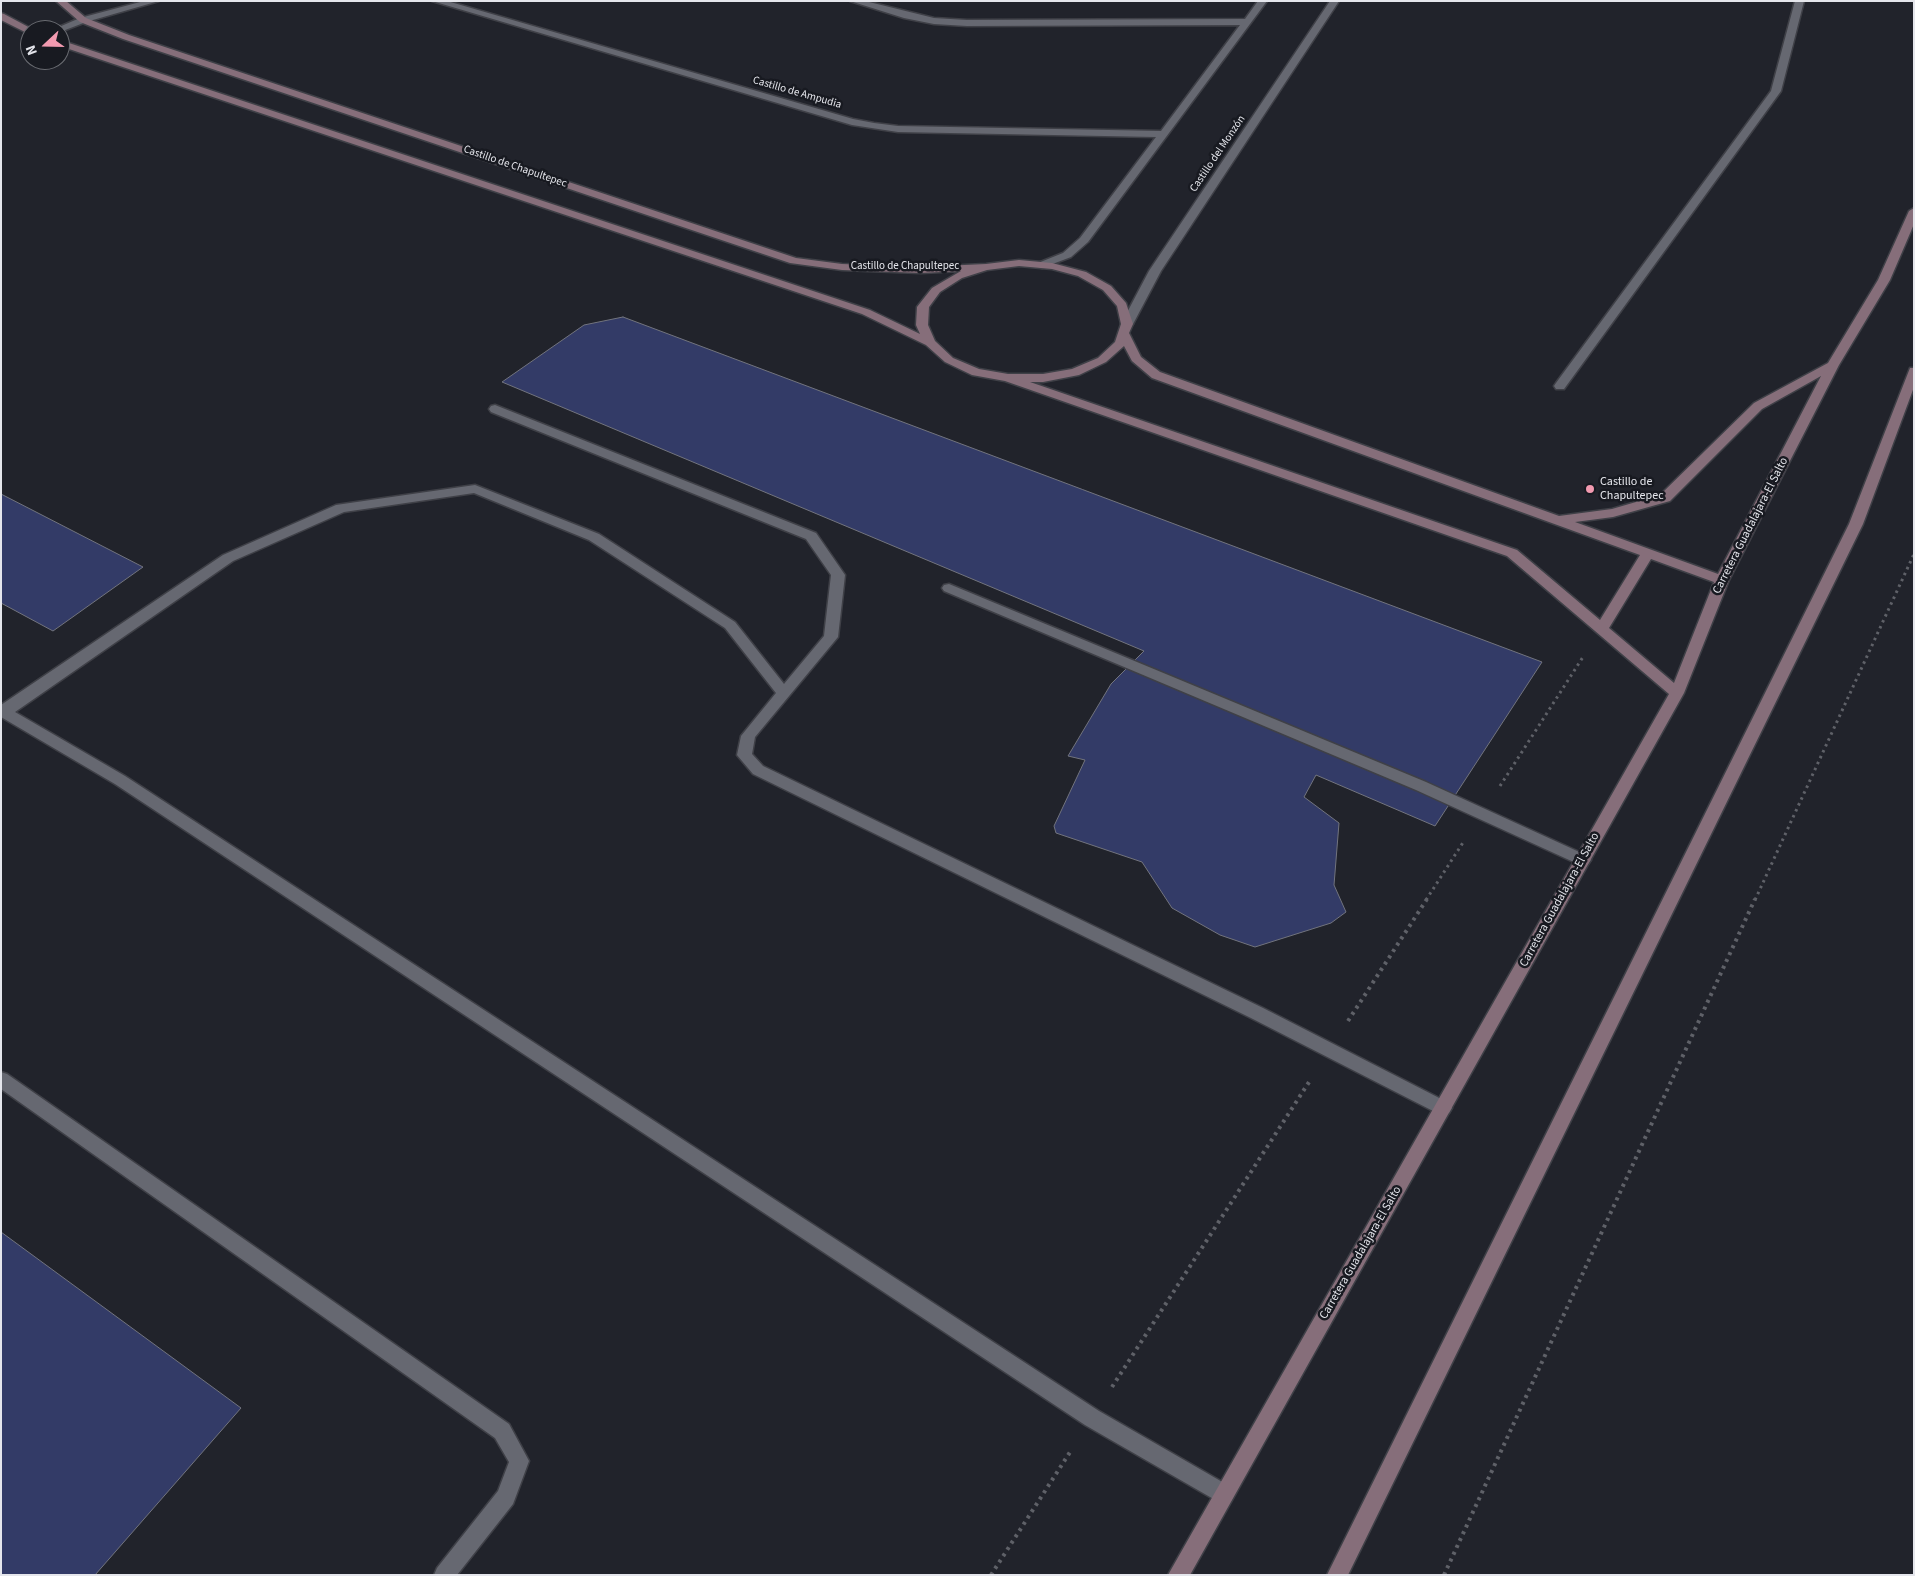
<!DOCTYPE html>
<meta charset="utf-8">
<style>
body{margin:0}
#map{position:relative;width:1915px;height:1576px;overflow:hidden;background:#21232b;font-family:"Source Sans 3",sans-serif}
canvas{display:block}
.frame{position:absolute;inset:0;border:2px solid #e5e6ec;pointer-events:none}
.north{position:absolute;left:20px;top:20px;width:50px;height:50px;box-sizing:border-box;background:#181a21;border:1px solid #6a6c72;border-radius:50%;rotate:249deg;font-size:14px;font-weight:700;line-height:20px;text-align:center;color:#e5e6ec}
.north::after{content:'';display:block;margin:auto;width:18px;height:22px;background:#f29ab0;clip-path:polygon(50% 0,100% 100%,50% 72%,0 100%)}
</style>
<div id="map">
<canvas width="1915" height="1576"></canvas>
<div class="frame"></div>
<div class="north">N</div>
</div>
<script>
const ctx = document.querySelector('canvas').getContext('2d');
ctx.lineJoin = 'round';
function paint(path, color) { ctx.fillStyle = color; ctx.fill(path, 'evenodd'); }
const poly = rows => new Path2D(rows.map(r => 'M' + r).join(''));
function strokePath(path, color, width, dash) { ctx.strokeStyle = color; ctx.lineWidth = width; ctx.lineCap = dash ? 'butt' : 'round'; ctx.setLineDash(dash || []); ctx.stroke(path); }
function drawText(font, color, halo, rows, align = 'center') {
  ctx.font = font + ' "Source Sans 3",sans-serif'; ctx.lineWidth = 5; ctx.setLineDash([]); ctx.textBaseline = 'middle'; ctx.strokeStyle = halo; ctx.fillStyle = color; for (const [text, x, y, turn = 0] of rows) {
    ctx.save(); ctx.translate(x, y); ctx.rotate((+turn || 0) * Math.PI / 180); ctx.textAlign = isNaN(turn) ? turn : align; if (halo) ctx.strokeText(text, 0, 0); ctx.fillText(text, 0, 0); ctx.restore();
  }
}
const building = poly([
 [623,317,1542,662,1435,826,1316,775,1304,797,1339,823,1334,885,1346,912,1331,923,1255,947,1220,935,1172,908,1142,862,1056,833,1054,826,1085,760,1068,756,1111,684,1144,651,502,382,584,325,623,317],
 [1,494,143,567,53,631,1,603,1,494],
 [1,1232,241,1408,95,1575,1,1575,1,1232]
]);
paint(building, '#333b67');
strokePath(building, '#72747e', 1);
const lane = poly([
 [1795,1,1804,1,1781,91,1564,389,1556,389,1554,386,1556,383,1771,91,1795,1],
 [495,405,816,533,845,575,838,637,755,737,752,754,763,766,1263,1008,1449,1103,1452,1108,1449,1113,1443,1115,1437,1113,1251,1018,753,774,737,755,741,736,776,693,725,628,589,540,474,493,344,512,233,561,15,712,125,776,1099,1411,1231,1487,1234,1494,1231,1501,1224,1504,1217,1501,1085,1425,115,784,1,717,1,705,223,555,336,505,475,485,599,534,735,622,784,684,824,636,831,575,806,539,491,412,489,409,491,406,495,405],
 [949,584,1426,782,1588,856,1591,860,1588,864,1583,866,1578,864,1416,790,944,591,942,588,944,585,949,584],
 [1,1072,7,1074,509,1424,529,1461,513,1504,457,1575,434,1575,437,1568,498,1491,509,1462,495,1438,1,1089,1,1072]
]);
const street = poly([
 [144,1,159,1,86,22,60,32,60,30,52,30,80,18,144,1],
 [432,1,447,1,853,119,874,123,898,126,1161,131,1240,25,967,26,934,24,904,18,850,1,865,1,934,18,967,20,1245,19,1258,1,1267,1,1088,242,1071,257,1042,268,1038,267,1036,265,1038,263,1063,253,1080,238,1156,137,898,132,852,125,432,1],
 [1330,1,1339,1,1161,271,1133,324,1127,327,1123,326,1121,324,1149,271,1330,1]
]);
const secondary = poly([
 [56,1,66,1,86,18,129,35,796,258,842,264,921,267,986,264,1019,260,1052,263,1086,272,1111,286,1126,303,1133,324,1129,333,1141,357,1160,372,1559,516,1612,509,1660,495,1754,403,1828,363,1878,280,1909,211,1914,208,1914,224,1890,280,1839,365,1729,580,1684,693,1190,1575,1168,1575,1669,694,1507,556,1005,381,972,375,945,362,926,345,862,314,60,46,60,40,870,310,920,334,916,325,917,307,932,288,961,271,921,273,842,270,790,263,123,39,80,22,56,1],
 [1019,266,1052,269,1078,276,1103,290,1117,306,1121,324,1115,342,1098,358,1072,369,1043,374,1008,374,979,369,953,358,935,341,928,325,929,307,940,292,962,278,987,270,1019,266],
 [1124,346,1132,361,1152,378,1640,555,1600,620,1517,550,1030,382,1043,382,1079,375,1106,362,1124,346],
 [1821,376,1718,574,1575,522,1613,517,1670,501,1762,409,1821,376],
 [1651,559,1714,582,1674,683,1609,628,1651,559],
 [1,13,4,14,34,30,30,30,30,34,27,33,1,20,1,13],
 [1910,368,1914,368,1914,387,1863,524,1348,1575,1327,1575,1849,524,1910,368]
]);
strokePath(lane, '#3f4047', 3);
strokePath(street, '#3f4047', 3);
strokePath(secondary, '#3f4047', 3);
strokePath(poly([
 [1500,786,1583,657],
 [1426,900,1464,841],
 [1755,900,1914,554]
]), '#5f6168', 3, [2.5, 4]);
strokePath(poly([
 [1348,1021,1427,899],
 [1112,1387,1311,1079],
 [991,1575,1072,1449],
 [1444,1575,1755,899]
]), '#5f6168', 4, [3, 4.5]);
paint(lane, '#666871');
paint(street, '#666871');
paint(secondary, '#866e7a');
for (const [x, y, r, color] of [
 [1590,489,5,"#f29ab0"]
]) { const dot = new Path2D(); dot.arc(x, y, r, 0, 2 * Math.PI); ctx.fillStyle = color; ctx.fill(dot); strokePath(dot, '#181a21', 2); }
drawText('11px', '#e5e6ec', '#181a21', [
 ["Castillo de Ampudia",797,93,16],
 ["Castillo del Monzón",1218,154,-56],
 ["Castillo de Chapultepec",515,167,19],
 ["Castillo de Chapultepec",905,267]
]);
drawText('12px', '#e5e6ec', '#181a21', [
 ["Castillo de",1600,482],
 ["Chapultepec",1600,496]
], 'left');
drawText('12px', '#e5e6ec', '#181a21', [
 ["Carretera Guadalajara-El Salto",1751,526,-63],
 ["Carretera Guadalajara-El Salto",1560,900,-61],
 ["Carretera Guadalajara-El Salto",1361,1253,-60]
]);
</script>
